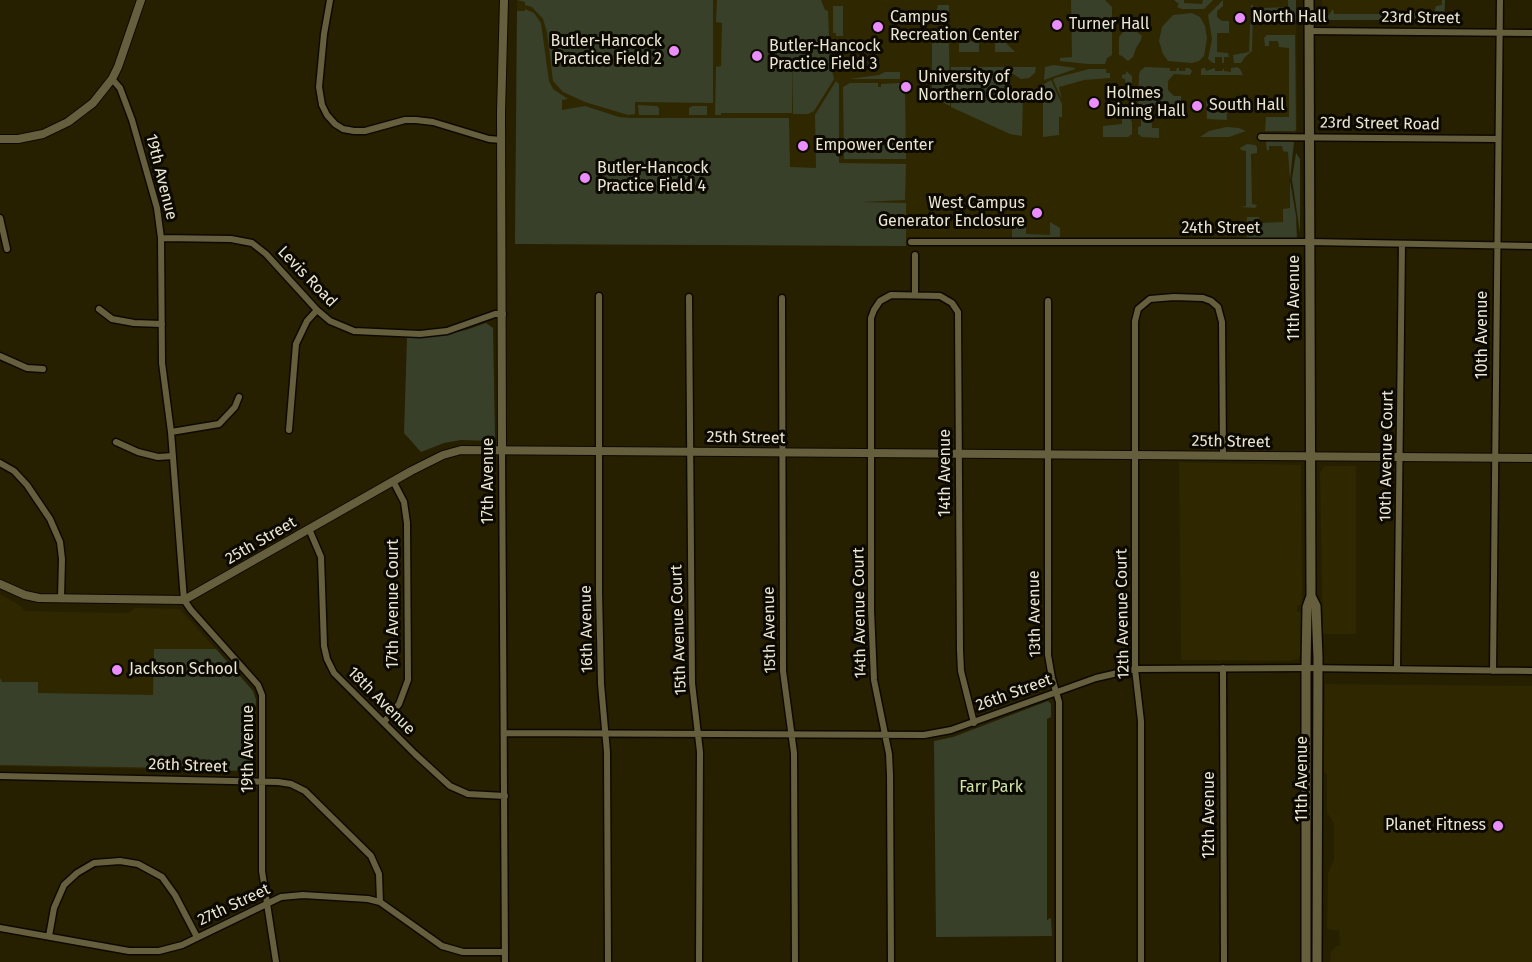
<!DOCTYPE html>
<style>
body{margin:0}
canvas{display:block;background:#261f00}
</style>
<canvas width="1532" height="962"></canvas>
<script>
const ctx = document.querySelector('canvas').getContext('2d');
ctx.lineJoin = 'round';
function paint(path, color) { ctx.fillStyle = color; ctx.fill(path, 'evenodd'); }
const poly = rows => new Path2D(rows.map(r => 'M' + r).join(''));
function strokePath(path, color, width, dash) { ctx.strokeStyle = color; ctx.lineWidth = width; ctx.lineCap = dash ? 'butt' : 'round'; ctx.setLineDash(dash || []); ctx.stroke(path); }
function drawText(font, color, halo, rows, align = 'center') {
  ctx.font = font + ' "Fira Sans",sans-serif'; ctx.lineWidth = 6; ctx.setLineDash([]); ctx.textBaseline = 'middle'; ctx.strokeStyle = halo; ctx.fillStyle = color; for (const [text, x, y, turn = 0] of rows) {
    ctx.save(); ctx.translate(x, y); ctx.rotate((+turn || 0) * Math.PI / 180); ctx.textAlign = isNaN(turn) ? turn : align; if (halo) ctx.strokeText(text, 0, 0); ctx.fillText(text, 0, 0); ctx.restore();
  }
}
paint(poly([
 [517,0,1296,0,1297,129,1291,159,1289,181,1297,220,1240,241,907,237,906,246,515,244],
 [1322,0,1445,0,1444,20,1328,20,1322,14],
 [1179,462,1301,465,1302,605,1297,606,1297,612,1302,612,1302,653,1298,659,1289,661,1181,660],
 [1325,466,1356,466,1356,634,1323,634,1320,472],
 [0,594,22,607,24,611,128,613,135,608,180,609,253,691,256,700,254,768,252,771,0,766],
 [1325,684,1532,686,1532,962,1330,962,1331,952,1336,946,1340,946,1339,931,1327,929,1328,874,1334,860,1334,824,1330,816,1327,814,1327,775,1324,771]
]), '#2f2700');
paint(poly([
 [517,0,713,0,713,103,635,102,635,114,628,115,585,102,563,92,553,81,547,32,543,19,532,7,525,5,525,2],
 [717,0,821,0,825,10,828,11,830,62,834,79,814,111,808,114,793,114,793,58,792,113,721,113,721,115,715,115,716,67,721,66,722,23,716,22],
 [1071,0,1105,0,1112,7,1112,55,1107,58,1105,64,1088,64,1060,61,1060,58,1072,57],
 [1174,0,1184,0,1184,3,1202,4,1203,0,1213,0,1204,9,1182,9,1177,7,1179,4],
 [1223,0,1223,6,1217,11,1217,17,1222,21,1229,21,1229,33,1217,33,1217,52,1228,53,1229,57,1224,57,1224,63,1222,63,1222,57,1215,57,1215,63,1213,63,1208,59,1212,39,1208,15],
 [1288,0,1296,0,1296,20,1294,23,1264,23,1264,8,1288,7],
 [1442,0,1445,0,1444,20,1417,20,1411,14,1411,8,1413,13,1434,13,1436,6,1442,5],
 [1251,4,1253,6,1252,51,1245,57,1241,63,1234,63,1233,55,1249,52],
 [938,5,949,5,949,17,935,16],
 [833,6,843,6,843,36,836,36,836,33,833,33],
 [525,9,534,13,541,23,549,81,553,89,568,99,562,100,562,110,585,106,619,117,631,118,789,118,790,167,816,168,815,115,836,81,839,84,839,163,906,164,905,200,861,202,906,203,906,246,515,244,517,11,525,11],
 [1333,9,1334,14,1384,14,1385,9,1389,16,1387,20,1328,20,1327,17],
 [1192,13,1200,17,1205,26,1207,38,1204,56,1199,61,1192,63,1168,61,1163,54,1159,41,1162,27,1173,15],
 [1137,32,1142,36,1141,40,1136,48,1133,57,1128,61,1122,56,1119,55,1119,37,1123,32],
 [1267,35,1295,35,1296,129,1295,131,1265,131,1266,117,1289,117,1289,48,1279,47,1278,41,1269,41,1269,46,1265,46,1264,38],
 [995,40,1003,40,1015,52,995,52],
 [979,41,979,52,959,52,959,42],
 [932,42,949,43,950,106,932,97],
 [1054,65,1075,68,1075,69,1044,80,1045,67],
 [951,67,1036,67,1035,73,1029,78,1021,79,1013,74,1005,74,1005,89,1019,90,1023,93,1022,136,1010,134,951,107],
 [1145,67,1170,68,1170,71,1176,71,1177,68,1179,68,1179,71,1185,71,1186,68,1189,68,1192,71,1190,75,1174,74,1168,81,1168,90,1174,96,1181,96,1181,108,1151,109,1152,128,1159,128,1159,138,1142,137,1138,134,1138,127,1141,126,1141,110,1138,110,1139,75,1140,71],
 [1237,67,1240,69,1243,75,1201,75,1201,70,1203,68,1205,68,1206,71,1215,68,1215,71,1222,71,1224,68,1224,71,1231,72,1231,68],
 [1089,69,1106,69,1106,73,1110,73,1110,78,1084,80,1059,87,1062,100,1053,80,1055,78],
 [1126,71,1132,76,1132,95,1130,96,1122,95,1126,93,1125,79,1122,78,1122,75,1126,74],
 [885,72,900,72,900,79,849,79,879,75],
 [1051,80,1062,104,1062,117,1059,117,1059,135,1043,137,1043,85],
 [850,83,878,83,878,87,881,87,881,84,899,83,912,89,905,89,906,159,844,159,843,87],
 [1208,100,1212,106,1218,106,1221,100,1226,101,1227,120,1207,119,1206,101],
 [638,105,657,106,659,108,659,115,639,115],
 [692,106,707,106,707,115,689,115,689,108],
 [1122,119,1130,119,1132,122,1132,134,1128,137,1103,137,1103,126,1122,124],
 [1226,127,1239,128,1246,131,1229,137,1200,137,1209,131],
 [1268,140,1294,141,1290,180,1288,152,1283,151,1282,146,1269,146,1269,150,1267,151,1266,143],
 [1247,144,1255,145,1257,147,1257,153,1251,154,1252,204,1257,205,1255,208,1241,207,1246,206,1246,151,1241,150,1240,148],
 [1296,153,1300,159,1300,233,1292,179],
 [1290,181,1296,216,1297,240,1240,239,1247,237,1247,217,1259,217,1260,223,1283,222,1283,209,1290,208],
 [1022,222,1026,222,1026,234,1050,235,1050,222,1060,228,1060,237,1012,238,1012,227],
 [486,323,493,328,495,438,491,441,461,440,444,443,421,452,404,433,407,338,437,336,466,330],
 [154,649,216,649,253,691,256,700,254,768,252,771,203,770,202,766,178,766,177,768,0,765,0,678,2,682,38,682,38,693,153,695],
 [1048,701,1051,704,1051,717,1047,719,1047,920,1051,918,1052,936,936,937,934,741,953,737]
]), '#38402a');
const minor = poly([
 [330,0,324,34,319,87,322,105,327,115,335,124,343,129,354,131,365,131,405,120,416,120,433,122,489,139,501,140],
 [1309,31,1532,33],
 [112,79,120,88,132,120,157,208,161,238,162,363,171,432,184,600,191,610,258,685,262,695,262,871,276,962],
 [1261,137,1498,139],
 [0,218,7,249],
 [161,238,231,239,252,243,266,254,317,310,330,321,354,331,420,334,447,331,495,314,503,314],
 [911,242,1310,242,1532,246],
 [915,255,915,295],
 [599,296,599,592,601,684,607,752,608,962],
 [689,297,692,683,700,752,699,962],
 [782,298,783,671,794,753,795,962],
 [1048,301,1048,655,1052,678,1059,702,1059,962],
 [99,309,112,319,134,323,162,324],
 [0,356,27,368,43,369],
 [289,430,296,344,307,321,317,310],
 [171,432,219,424,235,407,239,397],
 [116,442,138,452,158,457,173,456],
 [502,450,505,962],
 [0,463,14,471,27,485,50,519,60,542,62,559,61,598],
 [309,529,321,557,324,646,327,659,334,673,415,754,450,786,468,794,505,796],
 [1223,668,1224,962],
 [1397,669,1402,244],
 [1493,671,1500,0],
 [384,722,399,704,408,680,407,523,404,502,393,481],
 [505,733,924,735,951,730,1096,678,1135,669,1306,668,1532,671],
 [0,776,278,782,291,784,305,791,371,856,379,874,380,902],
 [0,928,129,951,159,951,182,945,281,897,303,895,368,899,380,902,442,946,463,952,505,952],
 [49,936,54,908,64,885,77,873,94,863,120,861,138,864,162,877,175,895,197,937],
 [891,962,890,775,889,754,874,680,871,610,871,318,874,310,880,301,891,295,940,296,952,303,958,312,960,650,961,671,974,723],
 [1141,962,1141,721,1135,669,1135,321,1138,309,1150,299,1174,297,1203,298,1211,301,1218,307,1222,322,1223,455]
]);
const tertiary = poly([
 [0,139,18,139,43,134,68,122,93,103,112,79,118,67,141,0],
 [502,450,501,113,504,0],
 [0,584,25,595,39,598,184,600,411,471,443,455,461,450,1532,458]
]);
const secondary = poly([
 [1311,596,1316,606,1318,658,1317,962],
 [1306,962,1306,668,1307,607,1311,596,1309,0]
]);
strokePath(minor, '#0e0900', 9);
strokePath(tertiary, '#0e0900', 10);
strokePath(secondary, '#0e0900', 12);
strokePath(minor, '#655f3e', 6);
strokePath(tertiary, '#655f3e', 8);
strokePath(secondary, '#655f3e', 9);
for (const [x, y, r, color] of [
 [1240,18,6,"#ea8dfd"],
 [1057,25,6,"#ea8dfd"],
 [878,27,6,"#ea8dfd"],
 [674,51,6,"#ea8dfd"],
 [757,56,6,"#ea8dfd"],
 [906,87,6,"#ea8dfd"],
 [1094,103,6,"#ea8dfd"],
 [1197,106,6,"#ea8dfd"],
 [803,146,6,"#ea8dfd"],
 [585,178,6,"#ea8dfd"],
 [1037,213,6,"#ea8dfd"],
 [117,670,6,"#ea8dfd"],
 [1498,826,6,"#ea8dfd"]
]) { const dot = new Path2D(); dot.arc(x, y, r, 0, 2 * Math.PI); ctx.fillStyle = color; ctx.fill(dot); strokePath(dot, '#0c0901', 2); }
drawText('16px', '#eae6d4', '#0c0901', [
 ["Campus",890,18],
 ["Recreation Center",890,36],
 ["North Hall",1252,18],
 ["Turner Hall",1069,25],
 ["Butler-Hancock",662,42,"right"],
 ["Practice Field 2",662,60,"right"],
 ["Butler-Hancock",769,47],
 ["Practice Field 3",769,65],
 ["University of",918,78],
 ["Northern Colorado",918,96],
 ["Holmes",1106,94],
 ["Dining Hall",1106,112],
 ["South Hall",1209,106],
 ["Empower Center",815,146],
 ["Butler-Hancock",597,169],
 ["Practice Field 4",597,187],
 ["West Campus",1025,204,"right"],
 ["Generator Enclosure",1025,222,"right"],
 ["Jackson School",129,670],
 ["Planet Fitness",1486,826,"right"]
], 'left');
drawText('16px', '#eae6d4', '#0c0901', [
 ["23rd Street",1421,18,1],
 ["23rd Street Road",1380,124,1],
 ["19th Avenue",161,177,76],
 ["24th Street",1221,229],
 ["Levis Road",307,277,46],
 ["11th Avenue",1295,298,-90],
 ["10th Avenue",1483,335,-90],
 ["25th Street",746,438,1],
 ["25th Street",1231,442,1],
 ["10th Avenue Court",1387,456,-89],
 ["14th Avenue",946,473,-90],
 ["17th Avenue",489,481,-90],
 ["25th Street",261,541,-30],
 ["17th Avenue Court",394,604,-90],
 ["14th Avenue Court",860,613,-91],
 ["13th Avenue",1035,614,-91],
 ["12th Avenue Court",1123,614,-91],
 ["16th Avenue",587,629,-91],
 ["15th Avenue Court",679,630,-92],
 ["15th Avenue",770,630,-91],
 ["26th Street",1014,693,-20],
 ["18th Avenue",381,701,45],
 ["19th Avenue",249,749,-90],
 ["26th Street",188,766,2],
 ["11th Avenue",1303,779,-90],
 ["12th Avenue",1210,815,-90],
 ["27th Street",234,905,-25]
]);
drawText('16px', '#d0e5a7', '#0c0901', [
 ["Farr Park",991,788]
]);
</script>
